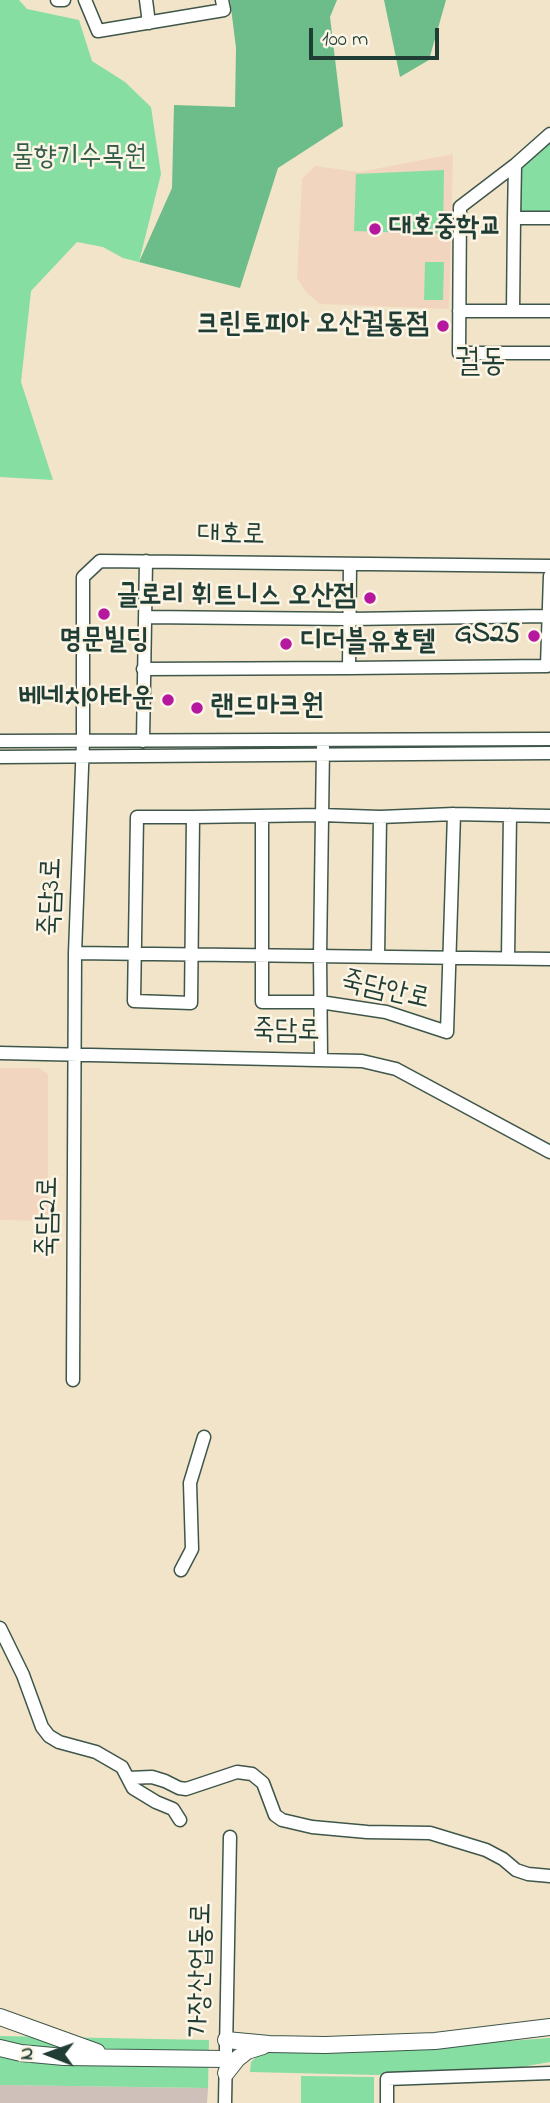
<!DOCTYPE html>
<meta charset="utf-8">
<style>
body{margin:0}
#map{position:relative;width:550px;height:2103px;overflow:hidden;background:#f2e4c8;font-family:"Indie Flower",sans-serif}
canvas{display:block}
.north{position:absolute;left:14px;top:2019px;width:70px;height:70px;-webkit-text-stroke:5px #fcf5e5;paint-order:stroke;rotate:271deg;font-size:19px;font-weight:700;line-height:28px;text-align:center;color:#1f3d34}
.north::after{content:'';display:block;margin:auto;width:24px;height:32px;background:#1f3d34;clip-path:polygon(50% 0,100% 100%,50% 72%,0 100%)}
.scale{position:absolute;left:309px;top:28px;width:130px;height:32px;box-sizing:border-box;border:4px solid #1f3d34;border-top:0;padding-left:9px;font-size:21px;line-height:24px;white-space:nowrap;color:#1f3d34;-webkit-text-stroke:5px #fcf5e5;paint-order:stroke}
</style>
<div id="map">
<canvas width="550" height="2103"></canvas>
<div class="north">N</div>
<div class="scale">100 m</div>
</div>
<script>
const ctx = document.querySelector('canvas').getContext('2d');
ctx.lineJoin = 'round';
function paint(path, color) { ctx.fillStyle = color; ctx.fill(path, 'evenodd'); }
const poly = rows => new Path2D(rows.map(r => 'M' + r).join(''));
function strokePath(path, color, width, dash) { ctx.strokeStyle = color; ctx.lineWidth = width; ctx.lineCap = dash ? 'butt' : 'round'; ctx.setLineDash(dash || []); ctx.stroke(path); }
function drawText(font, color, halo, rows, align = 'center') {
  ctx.font = font + ' "Indie Flower","Poor Story",sans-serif'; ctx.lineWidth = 5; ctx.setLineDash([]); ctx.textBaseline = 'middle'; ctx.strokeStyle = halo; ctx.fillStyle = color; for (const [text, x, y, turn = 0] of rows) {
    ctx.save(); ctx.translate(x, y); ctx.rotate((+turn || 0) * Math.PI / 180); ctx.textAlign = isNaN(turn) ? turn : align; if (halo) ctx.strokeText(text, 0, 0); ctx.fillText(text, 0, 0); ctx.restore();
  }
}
paint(poly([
 [453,154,449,309,320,304,306,292,297,278,302,179,315,166,359,172],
 [0,1068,39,1068,48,1074,48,1221,0,1220]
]), '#f2d5be');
paint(poly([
 [0,2085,208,2088,207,2103,0,2103]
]), '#cfc1ba');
paint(poly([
 [0,0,19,0,27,9,79,20,92,61,125,82,151,107,161,174,139,262,123,258,103,247,77,242,31,291,21,382,53,480,0,477],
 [550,140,550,215,518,214,517,170],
 [444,170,443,234,354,231,356,174],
 [425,262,444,262,443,300,424,300],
 [0,2036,209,2040,208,2088,0,2085],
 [550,2038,550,2062,521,2067,377,2075,250,2072,251,2062,264,2050,439,2046],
 [301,2076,374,2077,374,2103,301,2103]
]), '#86dea3');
paint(poly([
 [230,0,337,0,330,17,343,126,278,168,240,288,139,262,172,188,174,105,235,107,236,48],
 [384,0,446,0,429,60,400,77]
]), '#6cbd89');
const minor = poly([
 [57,0,64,0],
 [85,0,98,31,224,10,222,0],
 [146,0,149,23],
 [550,134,515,165,460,207,459,353,550,353],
 [515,165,514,218,550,218],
 [459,311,550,311],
 [513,311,514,218],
 [350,564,349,668,547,666,550,576],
 [145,617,350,619,548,616],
 [143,669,349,668],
 [0,741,550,739],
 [143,741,146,561],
 [0,757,550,753],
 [262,816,262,1002,320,1002,386,1012,447,1032,454,814],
 [193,817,191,1003,134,1001,137,817,193,817,321,815,380,817,454,814,550,816],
 [75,953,550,959],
 [378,957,380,817],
 [508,958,510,815],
 [0,1053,362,1061,396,1069,550,1152],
 [321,1058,320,956,323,747],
 [73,1380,75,953,83,741,83,577,100,561,550,566],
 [181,1570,192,1549,190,1483,204,1437],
 [0,1628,23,1675,42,1727,49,1736,59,1742,96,1752,122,1767,133,1788,156,1802,173,1809,180,1820],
 [128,1778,152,1777,165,1781,179,1788,186,1789,237,1772,252,1774,263,1783,275,1815,282,1820,312,1827,367,1832,430,1833,486,1850,503,1859,516,1870,528,1874,550,1876],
 [225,2103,230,1837],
 [387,2103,387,2079,550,2073]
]);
const major = poly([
 [0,2017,97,2052],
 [226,2040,269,2044,325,2045,435,2041,550,2027],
 [0,2048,21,2053,64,2057,226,2059],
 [226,2073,237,2059,247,2051,263,2046]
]);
strokePath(minor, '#3f564a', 15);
strokePath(major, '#3f564a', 18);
strokePath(minor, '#fff', 12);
strokePath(major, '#fff', 16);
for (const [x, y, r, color] of [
 [375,229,7,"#b5179e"],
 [443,326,7,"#b5179e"],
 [370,598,7,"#b5179e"],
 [104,614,7,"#b5179e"],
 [534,636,7,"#b5179e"],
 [286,644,7,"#b5179e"],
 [168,700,7,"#b5179e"],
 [197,708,7,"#b5179e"]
]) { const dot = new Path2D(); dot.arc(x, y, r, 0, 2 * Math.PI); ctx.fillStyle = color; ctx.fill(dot); strokePath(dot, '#fcf5e5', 2.5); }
drawText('28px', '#345d4a', '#fcf5e5', [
 ["물향기수목원",79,159]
]);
drawText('bold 28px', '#1f3d34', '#fcf5e5', [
 ["대호중학교",389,229,"left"],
 ["크린토피아 오산궐동점",429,326],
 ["글로리 휘트니스 오산점",356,598],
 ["GS25",520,636],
 ["명문빌딩",104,642,"center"],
 ["디더블유호텔",300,644,"left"],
 ["베네치아타운",154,700],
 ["랜드마크원",211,708,"left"]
], 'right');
drawText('28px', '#1f3d34', '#fcf5e5', [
 ["대호로",231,537,1],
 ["죽담3로",53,897,-88],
 ["죽담안로",385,992,13],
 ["죽담로",286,1033,1],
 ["죽담2로",50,1217,-89],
 ["가장산업동로",203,1970,-89]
]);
drawText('32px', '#1f3d34', '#fcf5e5', [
 ["궐동",480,365]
]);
</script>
